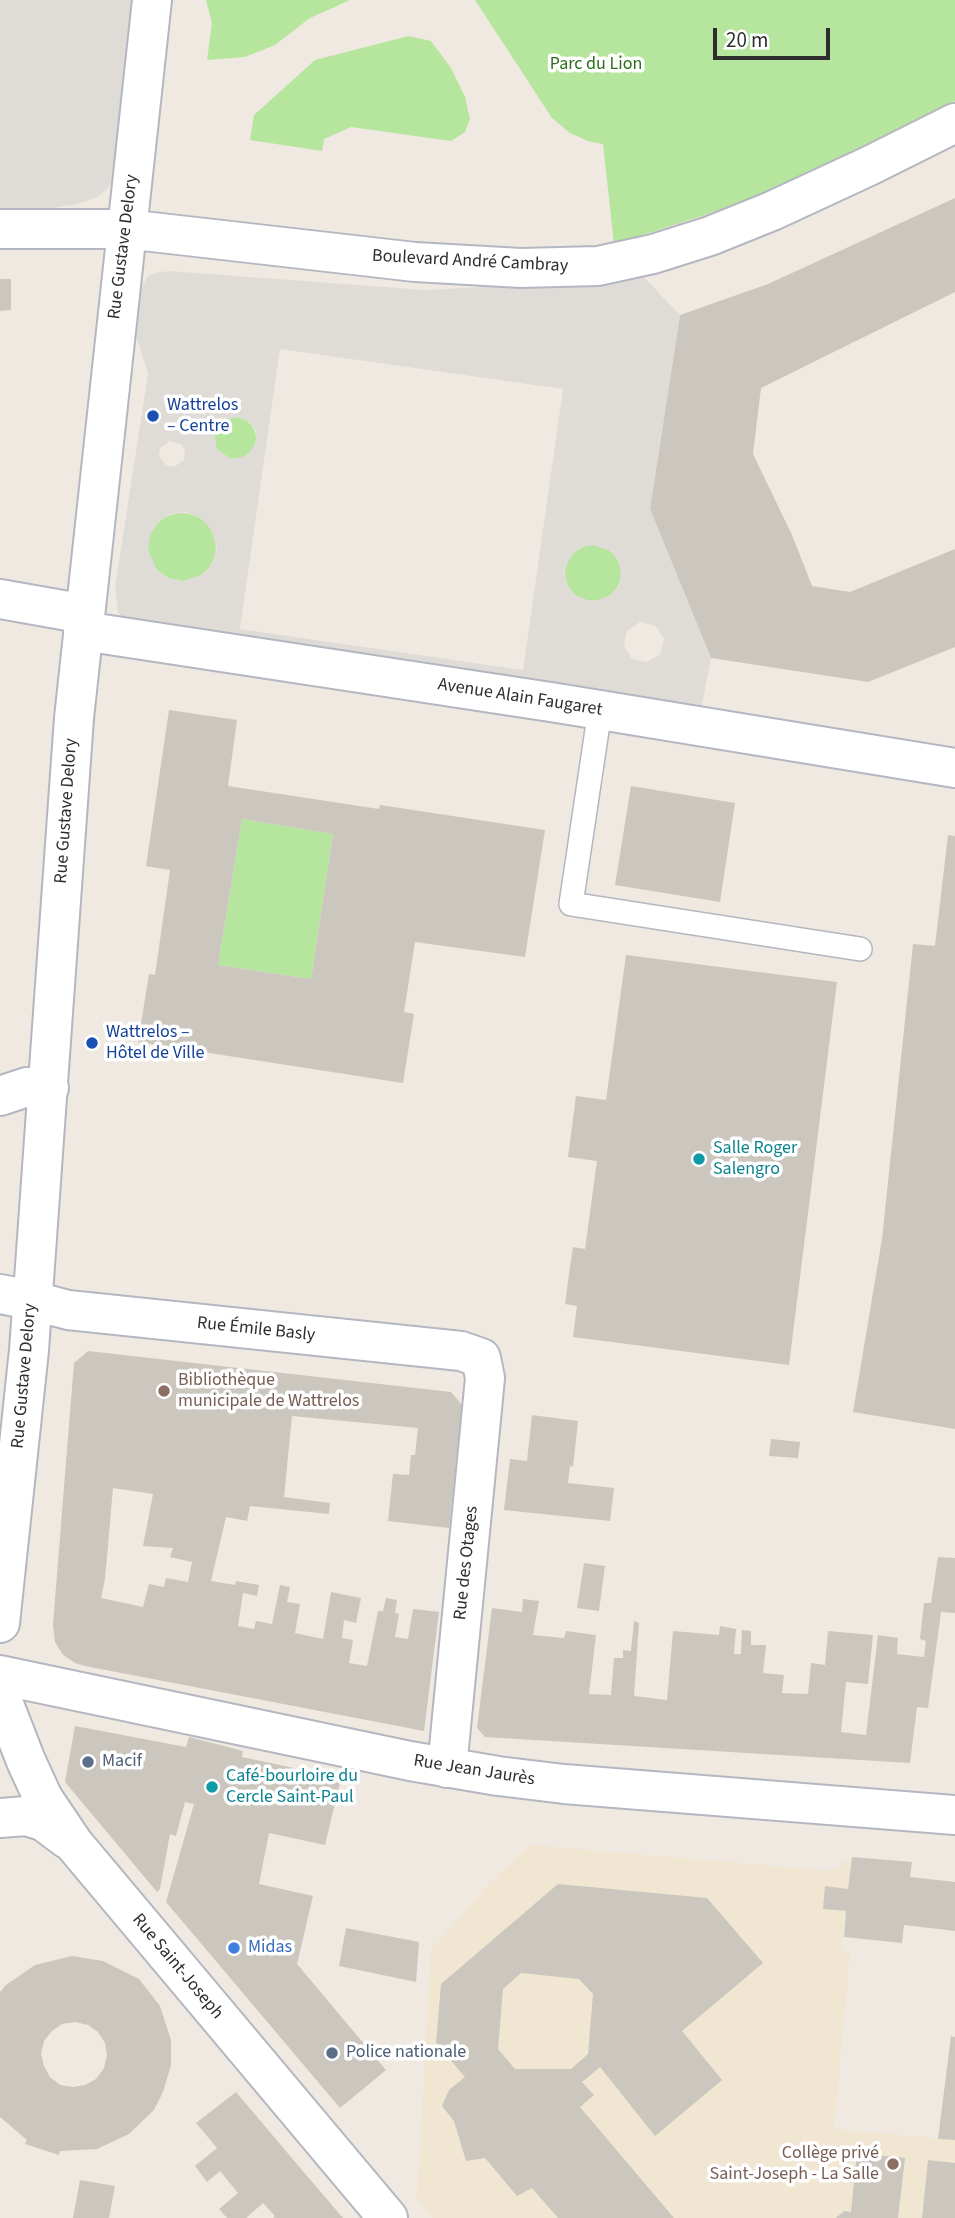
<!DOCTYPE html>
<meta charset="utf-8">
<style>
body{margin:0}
#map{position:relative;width:955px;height:2218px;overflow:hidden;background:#efe9e1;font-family:"Source Sans 3",sans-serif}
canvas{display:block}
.scale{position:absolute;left:713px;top:28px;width:117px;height:32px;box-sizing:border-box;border:4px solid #2e2e2e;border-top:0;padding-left:9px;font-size:21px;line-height:24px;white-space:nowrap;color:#2e2e2e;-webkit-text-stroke:5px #fff;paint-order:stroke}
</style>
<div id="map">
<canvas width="955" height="2218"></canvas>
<div class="scale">20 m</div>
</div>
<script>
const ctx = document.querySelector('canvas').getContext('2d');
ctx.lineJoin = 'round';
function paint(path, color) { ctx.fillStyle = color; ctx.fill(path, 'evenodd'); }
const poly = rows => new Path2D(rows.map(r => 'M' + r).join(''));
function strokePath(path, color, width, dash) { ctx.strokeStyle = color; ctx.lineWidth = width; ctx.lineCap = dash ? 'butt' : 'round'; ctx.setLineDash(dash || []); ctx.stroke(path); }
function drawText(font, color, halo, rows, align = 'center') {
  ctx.font = font + ' "Source Sans 3",sans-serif'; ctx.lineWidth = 7; ctx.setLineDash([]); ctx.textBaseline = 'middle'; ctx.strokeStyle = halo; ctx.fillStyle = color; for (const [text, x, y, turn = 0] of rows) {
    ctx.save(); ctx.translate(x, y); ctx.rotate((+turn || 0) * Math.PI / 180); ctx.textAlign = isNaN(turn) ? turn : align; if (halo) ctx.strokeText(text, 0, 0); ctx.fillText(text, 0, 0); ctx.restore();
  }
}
paint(poly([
 [530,1845,832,1871,852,1857,841,1950,850,1952,834,2129,955,2140,955,2218,433,2218,417,2199,431,1950,486,1887]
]), '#f0e6d1');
paint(poly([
 [206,0,350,0,310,18,275,45,245,57,207,60,212,23],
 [475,0,955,0,955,101,824,177,614,244,603,144,588,141,570,133,552,118],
 [409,36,431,41,451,68,465,97,470,119,465,132,451,141,351,127,324,139,322,151,250,140,254,115,315,60],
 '214 438a21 21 0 1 1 42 0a21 21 0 1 1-42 0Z',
 '148 547a34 34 0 1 1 68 0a34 34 0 1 1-68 0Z',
 '565 573a28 28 0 1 1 56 0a28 28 0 1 1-56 0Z',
 [242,819,333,834,311,979,218,965]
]), '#b6e59e');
paint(poly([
 [0,0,137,0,116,171,108,188,97,197,78,204,40,210,0,212],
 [637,270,680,315,650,509,711,658,701,710,123,618,118,612,115,587,148,374,133,326,139,292,148,276,155,273,169,271,425,290,562,283],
 [280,349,563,389,523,670,240,629],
 [239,417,250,422,256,431,256,442,247,456,231,459,217,449,214,433,223,420],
 [170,441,182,445,185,452,184,460,174,467,166,465,159,456,160,448],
 [185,512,199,517,210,527,217,547,213,562,204,574,183,581,169,578,157,570,148,550,150,535,158,522,170,514],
 [593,545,611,551,619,561,621,574,619,586,611,595,592,602,575,595,567,585,564,573,571,555,581,547],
 [640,622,656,626,664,639,660,654,647,662,632,659,624,646,627,631]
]), '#dfdcd8');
paint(poly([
 [955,198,955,292,761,388,753,454,792,535,812,586,850,592,955,549,955,647,868,682,711,658,650,509,680,315,768,284],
 [0,279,11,279,11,310,0,311],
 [169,710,237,720,228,786,379,809,380,805,545,830,525,957,415,942,404,1012,414,1014,403,1083,138,1042,149,974,155,975,170,870,146,866],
 [242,819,333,834,311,979,218,965],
 [631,786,735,803,720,902,615,885],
 [948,835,955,836,955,1429,853,1412,882,1239,913,944,935,946],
 [626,955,837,982,789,1365,573,1337,577,1306,565,1304,569,1274,573,1247,585,1249,597,1161,568,1157,576,1096,606,1100],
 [88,1351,451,1392,462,1405,449,1528,388,1521,393,1474,409,1475,411,1455,415,1455,418,1428,292,1416,284,1497,330,1503,329,1514,250,1506,247,1521,226,1517,211,1581,235,1585,236,1581,259,1585,257,1596,243,1593,238,1626,254,1629,256,1621,272,1624,280,1585,290,1587,287,1602,300,1604,295,1633,323,1639,331,1592,361,1598,356,1623,344,1620,342,1638,353,1640,349,1663,367,1666,378,1611,383,1611,386,1598,397,1600,395,1613,399,1614,395,1637,408,1639,413,1609,439,1612,424,1731,85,1666,75,1663,63,1655,55,1642,53,1624,74,1363],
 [113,1488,153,1494,143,1546,173,1548,170,1557,192,1562,188,1582,166,1578,164,1587,149,1584,143,1607,101,1598,105,1579],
 [532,1415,578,1421,573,1467,570,1466,568,1483,614,1488,610,1521,504,1510,510,1459,527,1461],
 [771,1439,800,1442,798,1458,769,1456],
 [938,1557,955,1558,955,1613,941,1612,928,1708,917,1707,910,1763,485,1737,477,1728,492,1608,522,1612,523,1599,539,1601,533,1635,564,1638,566,1631,596,1635,589,1694,611,1695,614,1658,623,1658,623,1650,631,1651,634,1621,639,1623,634,1696,667,1700,673,1631,719,1635,720,1626,736,1629,734,1654,741,1654,742,1630,751,1631,751,1645,766,1645,763,1673,784,1675,782,1693,808,1694,811,1663,825,1665,828,1631,873,1635,868,1684,846,1682,841,1732,866,1735,878,1635,898,1638,897,1654,924,1657,926,1641,920,1639,924,1603,931,1603],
 [584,1563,605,1566,599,1611,577,1608],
 [75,1726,186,1747,189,1737,243,1751,242,1757,341,1778,325,1845,269,1833,259,1884,313,1896,297,1964,386,2070,340,2108,166,1902,194,1804,185,1802,176,1836,170,1834,160,1889,157,1892,65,1782],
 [852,1857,912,1862,910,1877,955,1882,955,1931,904,1925,902,1943,844,1937,846,1911,823,1909,825,1886,848,1889],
 [558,1884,707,1898,763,1963,682,2031,722,2080,655,2136,600,2067,582,2082,594,2095,580,2107,674,2218,558,2218,532,2188,517,2196,485,2158,466,2161,454,2121,442,2106,449,2090,465,2077,436,2043,441,1984],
 [521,1973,579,1979,593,1994,588,2054,571,2069,515,2069,498,2049,503,1989],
 [346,1928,419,1942,416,1982,339,1966],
 [72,1956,103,1961,139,1979,160,2006,171,2040,171,2065,163,2092,154,2110,129,2134,97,2149,60,2151,59,2155,25,2144,27,2140,0,2117,0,1992,6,1985,35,1965],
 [75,2022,88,2025,98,2032,105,2043,107,2055,104,2068,96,2079,85,2085,73,2087,60,2085,50,2077,44,2066,41,2054,44,2041,52,2031,62,2024],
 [951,2036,955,2037,955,2140,938,2139],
 [236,2092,296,2163,343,2218,273,2218,275,2216,263,2203,246,2218,227,2218,219,2209,238,2193,220,2171,207,2182,195,2166,217,2148,196,2123],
 [857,2153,905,2158,898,2218,836,2218,844,2211,851,2212],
 [928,2160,955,2163,955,2218,922,2218],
 [80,2180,115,2186,109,2218,73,2218]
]), '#cbc7bf');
const lane = poly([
 [600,710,571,904,860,949]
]);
const street = poly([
 [0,229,126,229,415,262,521,268,598,266,653,254,710,236,772,211,869,166,955,123],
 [0,599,85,614],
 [83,631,557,703,955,768],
 [0,1096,27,1087,49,1088],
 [0,1294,31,1300,68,1310,461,1351,481,1358,485,1378,447,1768],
 [0,1623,29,1350,74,718,152,0],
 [0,1694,26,1761,43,1798,74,1844,388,2218],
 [0,1818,26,1816,43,1821,67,1839]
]);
const secondary = poly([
 [0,1675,410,1761,498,1776,564,1784,955,1815]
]);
strokePath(lane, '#b4b7c1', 26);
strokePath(street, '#b4b7c1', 42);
strokePath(secondary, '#b4b7c1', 42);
strokePath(lane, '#fff', 23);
strokePath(street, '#fff', 38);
strokePath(secondary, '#fff', 38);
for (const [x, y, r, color] of [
 [153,416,7,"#1a4fb4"],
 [92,1043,7,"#1a4fb4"],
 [699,1159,7,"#0f9aa8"],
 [164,1391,7,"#8d6e63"],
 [88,1762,7,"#5c6f8a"],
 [212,1787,7,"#0f9aa8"],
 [234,1948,7,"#3f7fe0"],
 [332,2053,7,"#5c6f8a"],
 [893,2164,7,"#8d6e63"]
]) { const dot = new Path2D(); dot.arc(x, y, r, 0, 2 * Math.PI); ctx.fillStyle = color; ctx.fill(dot); strokePath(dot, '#fff', 2.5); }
drawText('18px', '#2c6e1b', '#fff', [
 ["Parc du Lion",596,65]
]);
drawText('18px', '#2e2e2e', '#fff', [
 ["Rue Gustave Delory",124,247,-83],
 ["Boulevard André Cambray",470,262,3],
 ["Avenue Alain Faugaret",520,698,9],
 ["Rue Gustave Delory",67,811,-86],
 ["Rue Émile Basly",256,1330,6],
 ["Rue Gustave Delory",25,1376,-85],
 ["Rue des Otages",467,1563,-84],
 ["Rue Jean Jaurès",474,1771,9],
 ["Rue Saint-Joseph",177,1967,50]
]);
drawText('18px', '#164399', '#fff', [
 ["Wattrelos",167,406],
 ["– Centre",167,427],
 ["Wattrelos –",106,1033],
 ["Hôtel de Ville",106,1054]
], 'left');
drawText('18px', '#0d838f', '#fff', [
 ["Salle Roger",713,1149],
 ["Salengro",713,1170],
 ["Café-bourloire du",226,1777],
 ["Cercle Saint-Paul",226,1798]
], 'left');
drawText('18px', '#785e54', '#fff', [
 ["Bibliothèque",178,1381],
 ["municipale de Wattrelos",178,1402],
 ["Collège privé",879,2154,"right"],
 ["Saint-Joseph - La Salle",879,2175,"right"]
], 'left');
drawText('18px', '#4e5e75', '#fff', [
 ["Macif",102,1762],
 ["Police nationale",346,2053]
], 'left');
drawText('18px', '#366cbe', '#fff', [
 ["Midas",248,1948]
], 'left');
</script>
